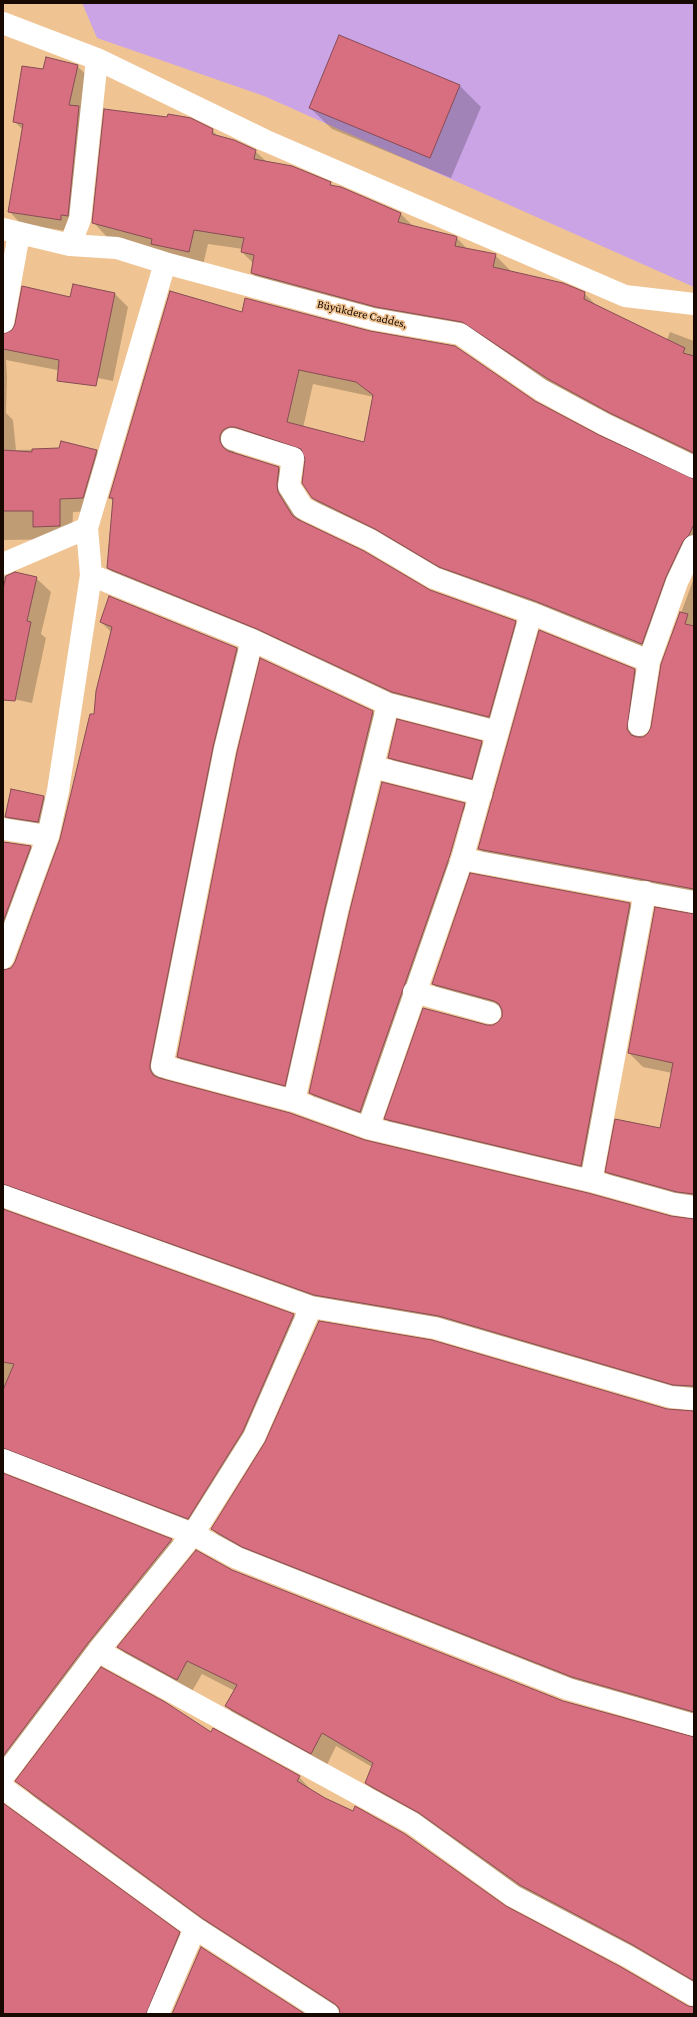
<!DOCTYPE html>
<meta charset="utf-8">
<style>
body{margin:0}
#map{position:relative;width:697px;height:2017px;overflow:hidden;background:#f0c492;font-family:"Crimson Pro",serif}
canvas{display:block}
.frame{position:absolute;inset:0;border:4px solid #170900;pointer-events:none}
</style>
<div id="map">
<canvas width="697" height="2017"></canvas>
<div class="frame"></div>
</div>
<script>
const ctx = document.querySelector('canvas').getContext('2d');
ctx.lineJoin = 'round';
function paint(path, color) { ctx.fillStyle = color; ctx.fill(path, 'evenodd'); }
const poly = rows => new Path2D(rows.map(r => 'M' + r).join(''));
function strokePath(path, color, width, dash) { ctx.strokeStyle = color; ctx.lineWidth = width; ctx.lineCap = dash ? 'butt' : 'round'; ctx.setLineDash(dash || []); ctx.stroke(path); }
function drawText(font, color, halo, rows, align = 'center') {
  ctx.font = font + ' "Crimson Pro",serif'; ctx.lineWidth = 3.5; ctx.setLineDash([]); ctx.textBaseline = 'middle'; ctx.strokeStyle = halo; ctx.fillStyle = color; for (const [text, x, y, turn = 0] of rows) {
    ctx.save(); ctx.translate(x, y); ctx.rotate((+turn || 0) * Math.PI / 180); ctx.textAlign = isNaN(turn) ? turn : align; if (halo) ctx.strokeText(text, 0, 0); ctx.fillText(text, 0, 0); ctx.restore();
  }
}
paint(poly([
 [82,3,694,3,694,287,264,96,97,38]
]), '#cba4e6');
paint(poly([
 [77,66,90,78,73,232,21,224,9,211,23,130,14,121,44,70],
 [460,86,481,107,451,178,332,129,310,108],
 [212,130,219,137,255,151,267,162,330,183,333,186,401,214,414,227,457,238,468,250,495,255,510,270,509,272,584,293,597,306,667,340,670,332,694,341,694,460,563,393,478,336,266,287,252,273,254,264,242,252,243,249,208,244,203,265,107,237,93,222],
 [3,268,14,278,3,335,71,298,73,285,115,294,128,307,113,381,6,360,7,376,6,413,13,420,16,450,60,449,96,451,110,464,96,511,73,512,72,539,3,540],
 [171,292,535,402,598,436,694,480,694,561,656,658,455,581,327,512,312,498,306,459,251,441,234,449,234,452,279,468,293,482,292,507,302,522,429,591,515,622,530,636,503,731,407,706,122,582,108,568,114,502,110,498],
 [313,384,374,397,365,443,303,428],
 [15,573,36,578,51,592,41,634,46,638,32,703,3,697,3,577],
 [694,578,694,900,493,863,479,849,635,670,649,684,642,738,650,733,652,727,662,664],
 [101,622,237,648,251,663,227,761,164,1080,365,1141,670,1217,694,1219,694,1399,329,1309,5,1206,5,1211,294,1315,308,1329,202,1532,5,1470,5,1475,172,1540,186,1554,3,1765,3,843,31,847,45,861,5,971,11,969,16,963,61,841,94,715,112,633],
 [261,659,373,712,383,722,295,1096,188,1067,178,1057],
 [482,742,497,757,486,793,404,772,389,757],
 [44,797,51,805,46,829,14,824,6,816],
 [464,804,477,816,373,1124,322,1105,310,1093],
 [461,811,464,811,450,860,448,860],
 [630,904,642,916,593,1178,398,1131,386,1119,487,1026,494,1026,500,1022,503,1017,503,1013,445,996,433,984],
 [694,914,694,1206,621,1186,606,1172,661,1129,672,1073,643,1067,629,1053],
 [670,1410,694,1412,694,1722,587,1691,226,1543,212,1529],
 [232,1570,563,1702,694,1738,694,1986,535,1899,380,1797,366,1783,372,1767,336,1746,326,1767,240,1720,226,1706,235,1691,202,1674,191,1693,133,1661,118,1647],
 [212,1733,299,1777,313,1792,507,1908,687,2007,694,2008,694,2014,341,2014,341,2011,218,1932,39,1802,25,1788],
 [3,1787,5,1789,5,1806,179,1933,193,1947,165,2014,3,2014]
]), '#0003');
const building = poly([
 [339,35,460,85,430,158,309,108,339,35],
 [46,57,78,65,69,105,79,106,68,216,61,215,61,220,8,212,23,124,13,122,22,66,43,69,46,57],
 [104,109,167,117,168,114,191,118,213,129,212,134,234,140,256,150,254,159,292,166,331,182,330,185,341,187,401,213,398,222,455,236,457,237,455,246,496,254,493,267,563,283,585,292,584,299,685,348,683,353,694,356,694,453,610,413,548,379,462,322,376,307,251,273,254,255,241,252,244,238,194,230,189,252,151,244,152,239,92,223,104,109],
 [73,284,115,293,96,386,57,381,59,360,3,349,3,334,12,330,15,324,22,286,70,297,73,284],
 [170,291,242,312,245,298,370,331,455,346,535,401,599,435,694,479,694,524,689,535,683,541,666,577,642,644,535,601,439,567,375,529,312,498,302,483,305,459,301,449,235,427,229,427,223,430,220,435,220,441,223,447,228,451,279,467,277,484,278,492,292,515,297,519,364,551,430,590,516,621,489,717,392,692,257,629,107,568,113,498,109,498,170,291],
 [299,370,356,382,373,395,364,442,287,422,299,370],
 [61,441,97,450,83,498,60,499,60,526,33,527,33,511,3,511,3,450,32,452,32,449,59,448,61,441],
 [15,572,37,577,27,621,31,622,15,701,3,700,3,589,6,576,15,572],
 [109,596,237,648,213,747,150,1064,150,1069,153,1075,159,1078,290,1113,365,1140,588,1193,671,1216,694,1219,694,1386,673,1385,439,1316,314,1295,3,1184,3,970,11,968,15,962,60,839,90,714,94,714,96,691,112,627,100,622,109,596],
 [680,612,688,614,685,624,694,626,694,889,478,849,539,630,635,669,627,729,631,735,637,737,643,737,648,733,651,727,661,664,680,612],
 [260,658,373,711,325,908,285,1086,177,1057,237,752,260,658],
 [397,719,482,741,472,779,388,758,397,719],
 [382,782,465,803,450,855,360,1112,309,1093,349,914,382,782],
 [11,789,44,796,38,822,5,817,11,789],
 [3,842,31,846,3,922,3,842],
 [470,873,630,903,581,1166,384,1119,423,1008,487,1025,493,1025,498,1022,502,1017,502,1010,499,1004,494,1001,432,984,470,873],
 [655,907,694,914,694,1194,677,1192,605,1172,615,1119,660,1128,673,1063,628,1053,655,907],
 [3,1209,294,1314,243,1431,188,1519,3,1448,3,1390,14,1364,3,1362,3,1209],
 [319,1321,432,1340,667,1409,694,1411,694,1712,572,1677,242,1547,211,1529,265,1442,319,1321],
 [3,1473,172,1539,88,1643,3,1756,3,1473],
 [196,1550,232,1570,563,1701,694,1737,694,1981,633,1945,520,1885,419,1813,365,1783,373,1763,322,1733,311,1754,225,1706,237,1685,187,1661,177,1680,117,1647,196,1550],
 [101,1667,165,1702,211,1732,213,1728,300,1776,297,1781,325,1798,353,1811,355,1806,405,1834,506,1906,621,1967,688,2006,694,2007,694,2014,340,2014,339,2008,335,2004,202,1918,15,1781,101,1667],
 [3,1803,180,1932,146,2014,3,2014,3,1803],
 [201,1947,305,2014,172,2014,201,1947]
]);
paint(building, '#d76f81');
strokePath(building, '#874b54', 1);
strokePath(poly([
 [3,23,97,59,264,140,625,296,694,304],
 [3,229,70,245,117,248,165,263,373,319,460,334,541,390,604,424,694,467],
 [70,245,80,219,97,59],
 [3,322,19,234],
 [232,439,293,458,289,486,303,508,370,540,434,578,531,613,649,661],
 [3,564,87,528],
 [91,575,252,640,388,704,497,732],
 [252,640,225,749,162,1066,294,1101,368,1128,591,1181,674,1204,694,1207],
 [639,725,649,661,677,582,694,546],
 [373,767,481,794],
 [3,829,48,836],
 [462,859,694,902],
 [3,958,48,836,58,791,91,575,87,528,165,263],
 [414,992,490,1013],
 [294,1101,337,911,388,704],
 [368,1128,462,859,531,613],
 [591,1181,645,892],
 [3,1196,311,1307,435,1328,671,1397,694,1399],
 [3,1460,193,1534,237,1558,568,1689,694,1725],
 [98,1651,412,1823,513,1896,627,1956,694,1995],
 [3,1777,98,1651,193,1534,254,1437,311,1307],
 [3,1788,195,1928,328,2014],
 [158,2014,195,1928]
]), '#fff', 22);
drawText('12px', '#170900', '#f0c492', [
 ["Büyükdere Caddes,",362,314,13]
]);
</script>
